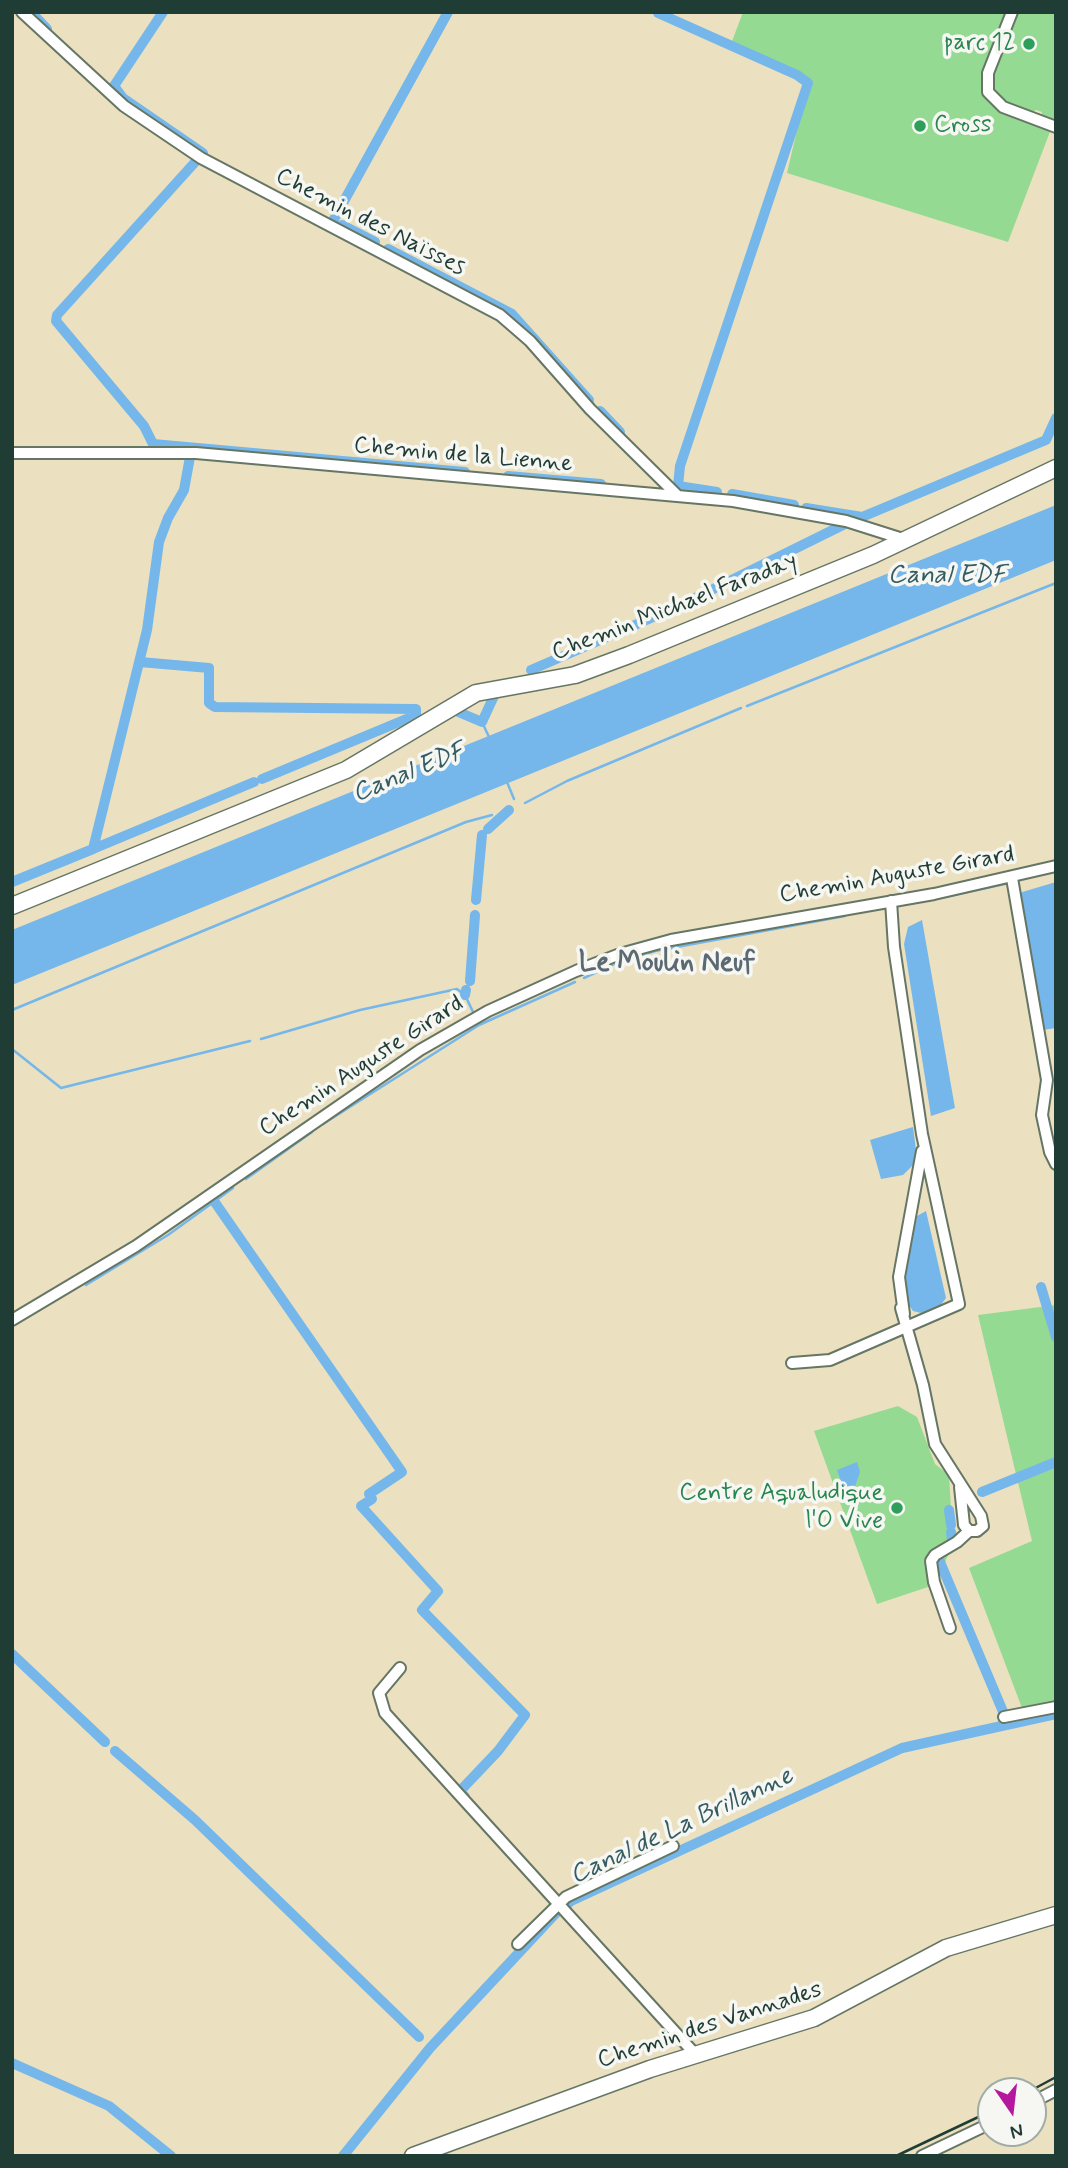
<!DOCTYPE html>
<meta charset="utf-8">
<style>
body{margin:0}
#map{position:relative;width:1068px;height:2168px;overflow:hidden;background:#ebe0bf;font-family:Mynerve,sans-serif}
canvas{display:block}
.frame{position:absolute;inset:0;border:14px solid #1f3d34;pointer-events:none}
.north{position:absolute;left:977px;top:2077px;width:70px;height:70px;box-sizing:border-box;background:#f6f6f2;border:2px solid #a0aca6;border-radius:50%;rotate:166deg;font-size:19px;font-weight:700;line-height:28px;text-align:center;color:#1f3d34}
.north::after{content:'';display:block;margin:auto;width:24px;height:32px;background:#b5179e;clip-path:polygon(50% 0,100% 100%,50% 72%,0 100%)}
</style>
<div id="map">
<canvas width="1068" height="2168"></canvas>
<div class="frame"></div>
<div class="north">N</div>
</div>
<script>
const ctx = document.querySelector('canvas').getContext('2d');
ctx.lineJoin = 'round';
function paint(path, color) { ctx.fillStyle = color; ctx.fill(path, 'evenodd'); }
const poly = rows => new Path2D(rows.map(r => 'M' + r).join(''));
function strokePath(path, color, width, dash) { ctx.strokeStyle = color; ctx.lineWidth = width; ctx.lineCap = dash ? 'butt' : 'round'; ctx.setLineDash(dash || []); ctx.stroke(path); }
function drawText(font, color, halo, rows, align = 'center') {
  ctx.font = font + ' Mynerve,sans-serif'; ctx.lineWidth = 7; ctx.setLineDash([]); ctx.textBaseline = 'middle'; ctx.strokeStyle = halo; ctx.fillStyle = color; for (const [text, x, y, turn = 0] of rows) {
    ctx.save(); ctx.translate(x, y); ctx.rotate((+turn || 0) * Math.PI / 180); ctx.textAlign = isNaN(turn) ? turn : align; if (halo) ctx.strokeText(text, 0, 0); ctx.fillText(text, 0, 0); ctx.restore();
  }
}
paint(poly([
 [743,12,1009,12,989,62,982,87,984,96,998,110,1051,129,1008,242,787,173,808,83,731,44],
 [1015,12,1056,12,1056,123,1041,118,1042,112,1036,110,1029,114,1005,105,992,93,990,75],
 [1056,1305,1056,1701,1022,1708,969,1568,1032,1541,978,1315],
 [898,1406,917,1417,935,1464,949,1475,953,1541,937,1584,877,1604,814,1431]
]), '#94da93');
paint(poly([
 [1056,505,1056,560,12,985,12,930],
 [1056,882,1056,1028,1043,1030,1019,893],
 [922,920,955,1108,931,1116,904,944,908,927],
 [913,1127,916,1150,913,1165,903,1175,881,1179,870,1140],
 [926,1211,946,1298,940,1306,921,1313,913,1311,907,1302,905,1274,917,1216],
 [857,1462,860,1472,853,1492,855,1499,848,1501,837,1470]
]), '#75b7ea');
strokePath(poly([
 [747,706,1056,583],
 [482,722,489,737],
 [507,782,514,799],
 [525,803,567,781,741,708],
 [931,900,1009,883],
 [584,978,616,963,655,951,845,916],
 [12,1010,466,822,492,815],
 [261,1039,360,1010,457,989,465,995,473,1012],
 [12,1049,61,1088,250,1041],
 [323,1124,479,1025,575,982],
 [246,1179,312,1132],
 [86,1285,168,1235,233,1188]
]), '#75b7ea', 2.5);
strokePath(poly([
 [31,12,47,29],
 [163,12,114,86,123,98,203,153],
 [658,13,797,75,808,83,680,466,678,486,717,492],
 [197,160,57,315,56,321,144,426,153,444,465,472],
 [333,221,448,12],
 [342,225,375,242],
 [388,249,512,314,589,400],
 [600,411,620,432],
 [190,457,184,490,168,518,159,542,147,630,93,849,254,782],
 [508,476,601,484],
 [732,494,794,505],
 [806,508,862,517,1046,440,1056,418],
 [140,662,209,668,209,703,215,707,416,709,416,715,262,779],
 [531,670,681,605,843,525],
 [456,711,482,722,494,696],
 [488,829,509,810],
 [12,882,93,849],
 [476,900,482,835],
 [470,981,475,915],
 [465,995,466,990],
 [214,1201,402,1472,369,1494],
 [1041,1287,1056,1337],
 [982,1492,1056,1462],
 [372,1499,361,1506,438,1591,422,1610,525,1715,498,1751,460,1791,465,1797],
 [949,1510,951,1525],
 [951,1532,952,1539],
 [940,1562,1004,1714],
 [12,1654,105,1742],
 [115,1751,195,1820,419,2037],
 [12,2063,109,2106,171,2156],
 [343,2156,430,2048,556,1913,571,1901,902,1748,1056,1714]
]), '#75b7ea', 10);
const street = poly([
 [22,12,124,106,201,158,500,315,530,341,590,409,678,496],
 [1012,12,988,73,988,92,1003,107,1056,127],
 [12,453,196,453,733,501,846,521,906,540],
 [1012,878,1047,1080,1042,1115,1050,1152,1056,1164],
 [901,1308,923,1385,935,1444,981,1516,983,1526,977,1531,969,1531,964,1525,960,1487],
 [904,1314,899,1277,922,1151],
 [12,1320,136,1246,420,1050,488,1011,576,971,620,954,671,940,934,894,1056,866],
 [792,1363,830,1360,959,1304,922,1134,894,947,891,901],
 [950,1628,934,1582,931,1561,935,1555,957,1542,969,1531],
 [400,1668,379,1693,385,1713,695,2054],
 [1004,1717,1056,1707],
 [518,1944,566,1897,673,1846],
 [1033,2102,1056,2090],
 [922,2156,991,2123]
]);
const secondary = poly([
 [12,906,346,770,476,693,575,675,629,655,873,555,1056,468],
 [413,2156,650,2069,814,2018,946,1948,1056,1915]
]);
strokePath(street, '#667665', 14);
strokePath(secondary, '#667665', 19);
strokePath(street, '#fff', 10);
strokePath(secondary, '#fff', 16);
strokePath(poly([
 [1030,2091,1056,2077],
 [896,2156,991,2111]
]), '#1f3d34', 2.5);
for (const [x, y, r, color] of [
 [1029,44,7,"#2e9e5b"],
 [920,126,7,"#2e9e5b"],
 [897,1508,7,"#2e9e5b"]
]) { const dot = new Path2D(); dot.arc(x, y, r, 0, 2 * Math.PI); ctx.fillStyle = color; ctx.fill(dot); strokePath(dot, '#f6f6f2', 2.5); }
drawText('24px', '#27864d', '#f6f6f2', [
 ["parc 12",1015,44],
 ["Cross",934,126,"left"],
 ["Centre Aqualudique",883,1494],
 ["l'O Vive",883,1522]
], 'right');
drawText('24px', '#1f3d34', '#f6f6f2', [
 ["Chemin des Naïsses",370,223,27],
 ["Chemin de la Lienne",463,456,5],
 ["Chemin Michael Faraday",675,608,-21],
 ["Chemin Auguste Girard",897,876,-10],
 ["Chemin Auguste Girard",362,1067,-33],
 ["Chemin des Vannades",710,2026,-18]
]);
drawText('italic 26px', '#345c62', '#f6f6f2', [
 ["Canal EDF",947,577],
 ["Canal EDF",409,774,-22],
 ["Canal de La Brillanne",682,1827,-25]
]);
drawText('bold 28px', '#5b6972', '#f6f6f2', [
 ["Le Moulin Neuf",667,964]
]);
</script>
